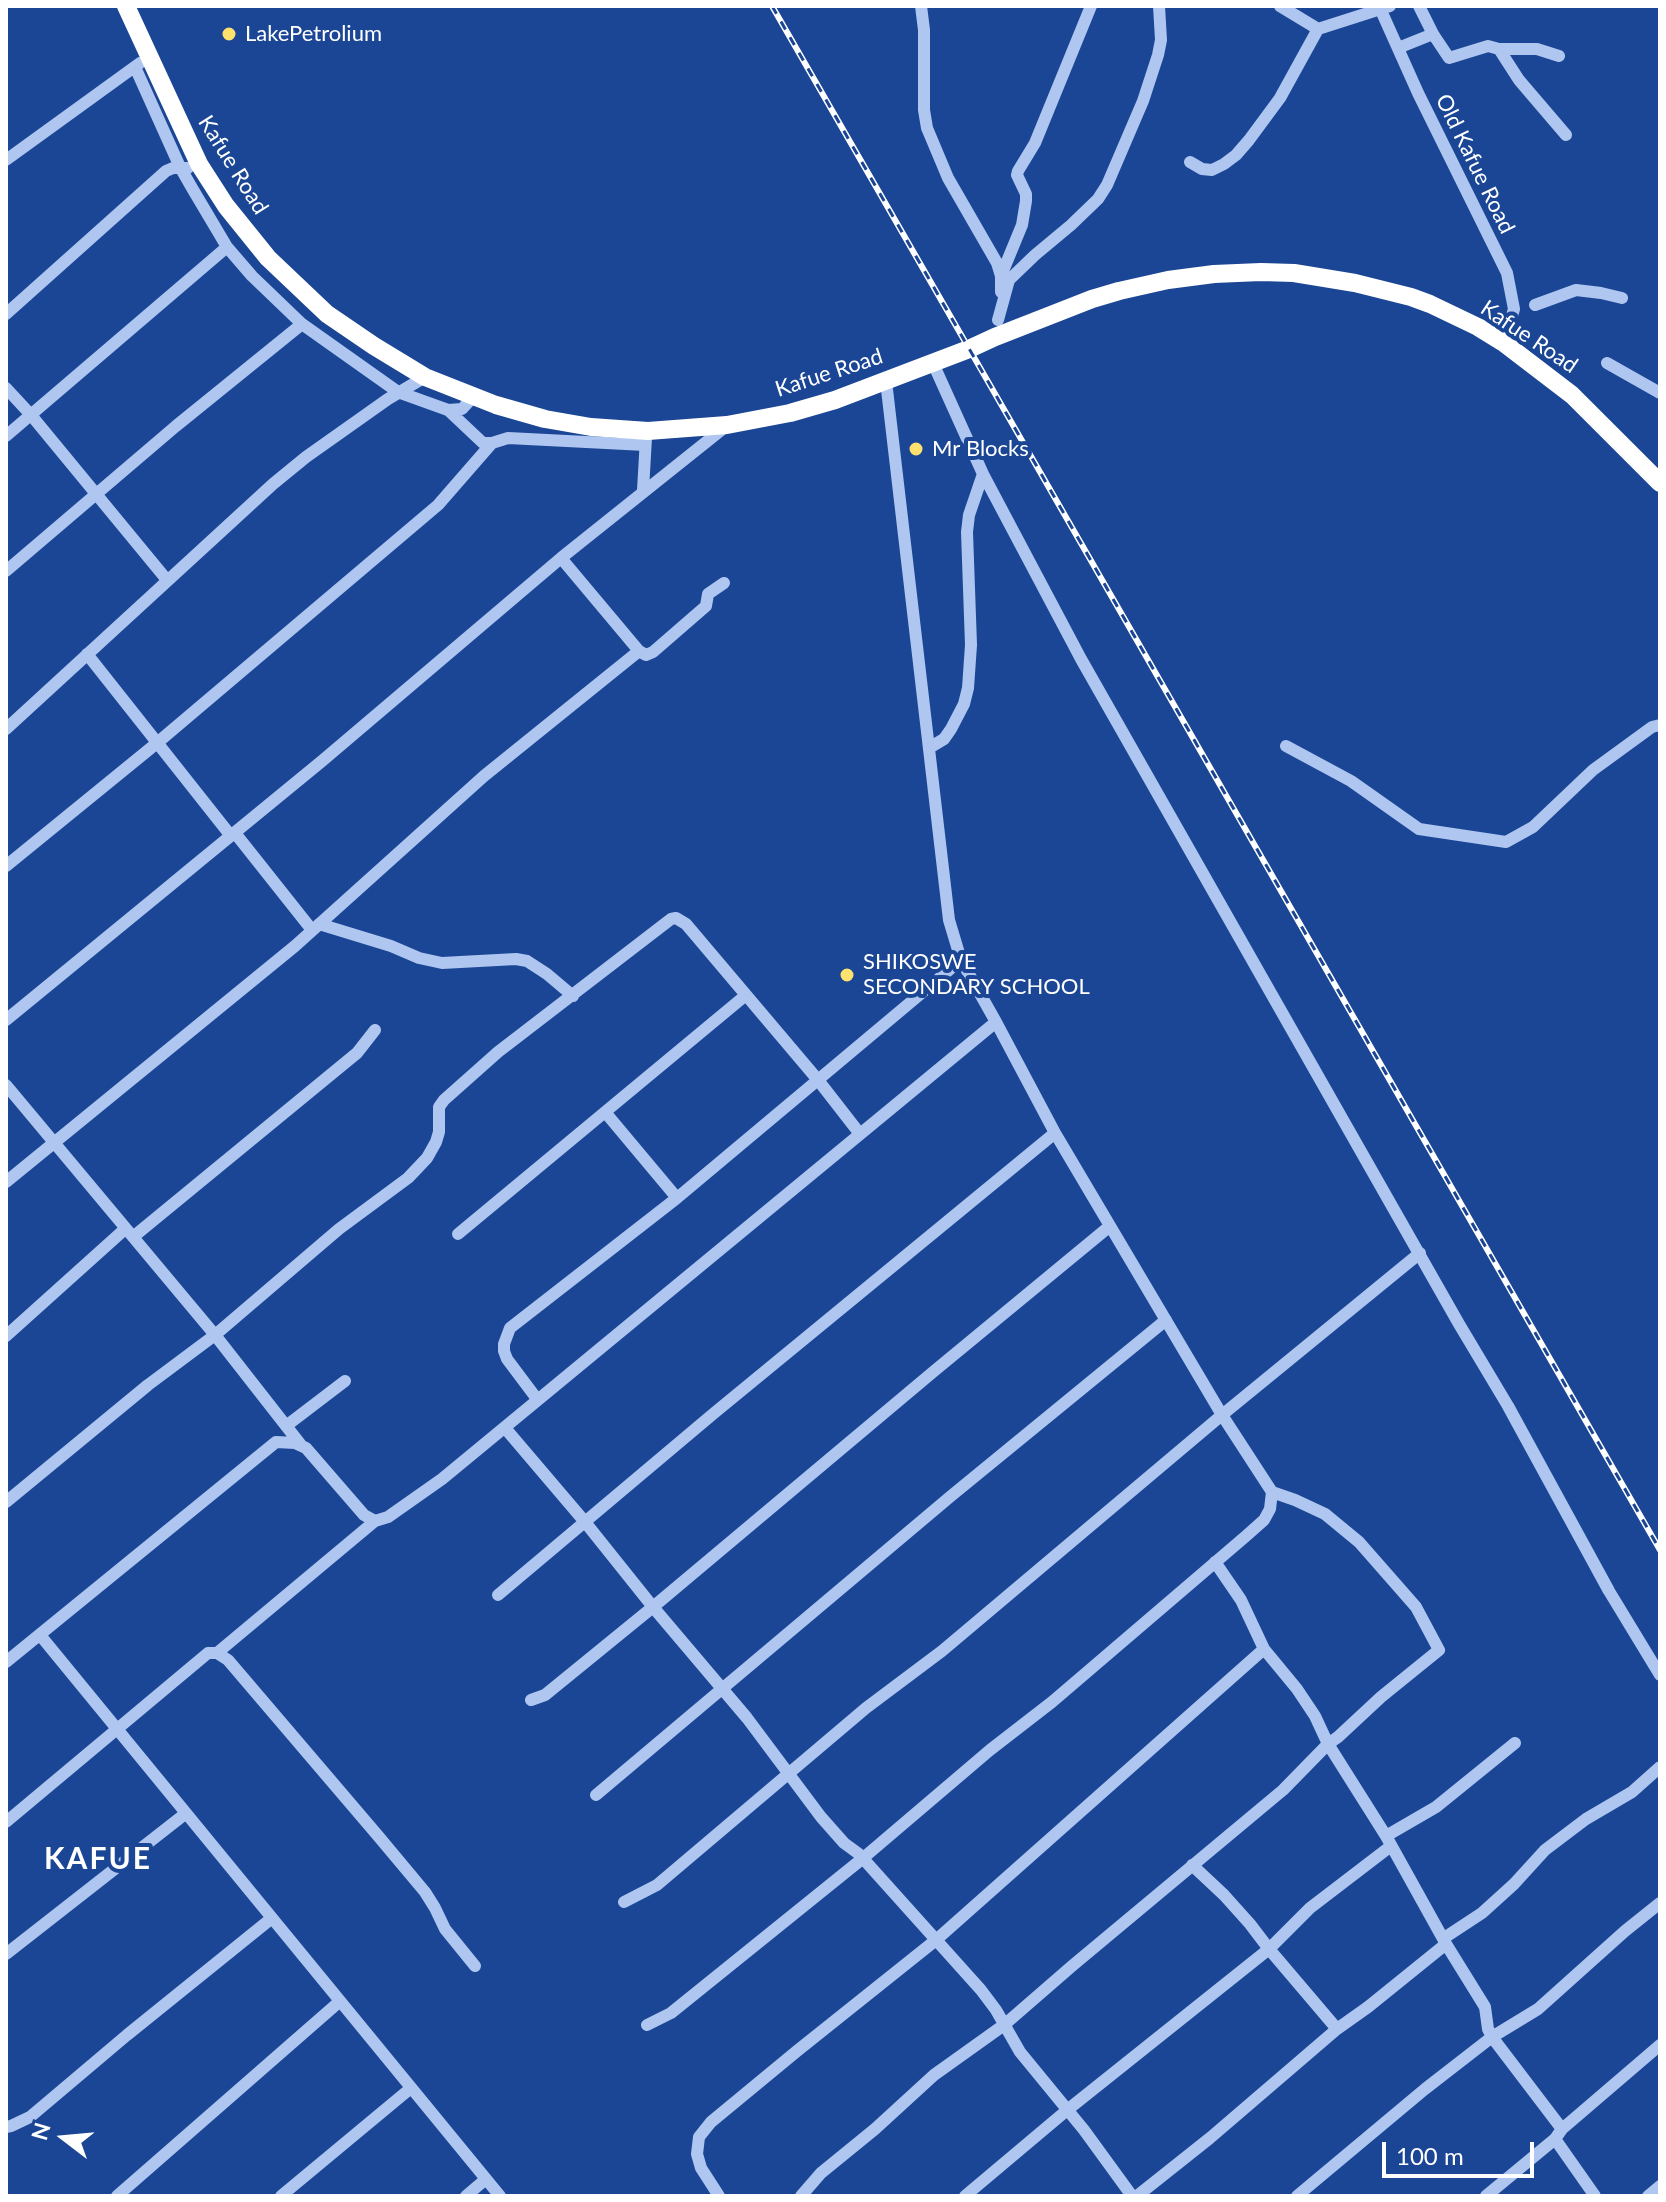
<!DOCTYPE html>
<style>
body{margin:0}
#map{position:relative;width:1666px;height:2202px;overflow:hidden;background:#1b4695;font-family:Lato,sans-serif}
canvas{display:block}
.frame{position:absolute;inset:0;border:8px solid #fff;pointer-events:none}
.north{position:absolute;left:24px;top:2098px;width:80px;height:80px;-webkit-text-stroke:6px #1b4695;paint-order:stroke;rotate:286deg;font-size:22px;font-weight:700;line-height:32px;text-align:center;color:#fff}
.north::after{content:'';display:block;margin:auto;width:28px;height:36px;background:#fff;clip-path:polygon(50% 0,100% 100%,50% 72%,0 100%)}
.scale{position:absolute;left:1382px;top:2142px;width:152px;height:36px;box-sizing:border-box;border:4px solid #fff;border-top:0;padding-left:10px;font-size:24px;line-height:28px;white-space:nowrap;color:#fff;-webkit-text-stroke:6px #1b4695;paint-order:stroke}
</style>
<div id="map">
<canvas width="1666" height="2202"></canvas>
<div class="frame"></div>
<div class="north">N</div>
<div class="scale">100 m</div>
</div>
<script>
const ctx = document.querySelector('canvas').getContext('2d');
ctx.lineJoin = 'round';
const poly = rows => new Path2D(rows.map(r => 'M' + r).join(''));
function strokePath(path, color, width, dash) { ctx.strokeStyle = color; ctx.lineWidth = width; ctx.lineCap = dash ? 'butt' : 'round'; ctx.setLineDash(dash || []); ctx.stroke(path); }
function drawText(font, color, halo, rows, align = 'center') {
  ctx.font = font + ' Lato,sans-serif'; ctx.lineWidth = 8; ctx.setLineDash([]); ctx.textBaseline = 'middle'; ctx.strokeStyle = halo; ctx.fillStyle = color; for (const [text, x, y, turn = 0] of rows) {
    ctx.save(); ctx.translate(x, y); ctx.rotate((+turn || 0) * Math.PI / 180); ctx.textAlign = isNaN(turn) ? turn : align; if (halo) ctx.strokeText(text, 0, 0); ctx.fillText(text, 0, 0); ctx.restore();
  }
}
strokePath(poly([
 [921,6,924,30,924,110,927,128,948,178,997,263,1001,276,1001,292],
 [1280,6,1318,29],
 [1379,6,1418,93,1507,273,1514,309,1504,343],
 [1419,6,1433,34],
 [1398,48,1433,34,1449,58,1488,46,1499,49,1537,49,1559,56],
 [1499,49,1519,80,1566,135],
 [135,67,180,167,192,188,227,247,252,276,302,324,398,392,448,410,462,409,473,397],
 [6,160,140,63],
 [1190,162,1202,169,1212,170,1224,164,1236,155,1249,140,1280,98,1318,29,1390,6],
 [1001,276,1022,225,1026,201,1026,194,1017,175,1018,171,1035,143,1091,6],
 [1535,305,1576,290,1601,293,1622,298],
 [6,314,166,171,173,168,188,168],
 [998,320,1009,280,1035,255,1071,225,1098,199,1107,185,1143,101,1158,55,1161,40,1159,6],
 [932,361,983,474,1081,659,1459,1324,1508,1406,1609,1591,1660,1675],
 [1607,363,1660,393],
 [6,388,31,415,167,580],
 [448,410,483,443,492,443,508,438,645,445],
 [6,436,227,247],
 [643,490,646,438],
 [561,558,639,651,646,655,653,652,706,606,708,594,724,583],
 [6,571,176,426,302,324],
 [87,654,231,836],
 [6,729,273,484,306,457,388,399,425,377],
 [1286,746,1351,781,1419,829,1506,842,1533,827,1593,770,1652,727,1660,725],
 [929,748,944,739,951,729,964,704,968,688,971,645,967,532,969,515,983,474],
 [235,833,312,930],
 [6,866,157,743,438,505,492,443],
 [319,924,391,946,419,958,442,963,516,959,527,961,547,974,573,996],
 [6,1020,322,761,561,558,725,427],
 [6,1085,215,1335,301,1445],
 [605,1112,677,1198],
 [6,1182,295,946,484,776,639,651],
 [458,1234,746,995],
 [133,1237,357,1053,375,1030],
 [6,1336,125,1229],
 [537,1399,507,1359,504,1351,504,1344,510,1328,677,1198,961,960],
 [286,1426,345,1381],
 [505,1428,585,1522,653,1607,747,1718,821,1817,844,1843,859,1854,981,1990,996,2010,1020,2052,1084,2130,1132,2196],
 [6,1502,148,1385,215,1335,339,1229,408,1178,427,1158,436,1142,439,1132,439,1107,444,1100,498,1052,671,919,676,918,686,924,818,1080,860,1134],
 [1215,1562,1241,1600,1264,1649,1297,1689,1315,1716,1328,1744,1386,1836,1446,1944,1485,2007,1488,2029,1492,2037,1562,2129],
 [498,1595,713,1414,1055,1133],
 [40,1635,500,2196],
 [217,1653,375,1521],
 [6,1662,276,1442,295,1443,306,1448,364,1515,375,1521,388,1517,442,1479,996,1022,961,960,949,920,886,381],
 [531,1700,545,1695,653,1607,933,1372,1110,1226],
 [596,1795,951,1496,1166,1320],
 [6,1822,208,1653,217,1653,228,1660,379,1837,425,1892,435,1908,445,1929,475,1966],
 [1386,1836,1436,1807,1515,1743],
 [1192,1865,1224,1895,1250,1924,1269,1949,1337,2029],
 [624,1902,657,1885,866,1708,942,1651,1222,1415,1420,1253],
 [1444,1938,1482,1913,1514,1884,1545,1850,1586,1819,1632,1792,1660,1767],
 [6,1954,185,1814],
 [647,2025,671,2013,862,1859,990,1750,1052,1702,1246,1536,1264,1520,1270,1509,1272,1492,1222,1415,1055,1133,996,1022],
 [6,2127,11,2126,30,2117,127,2035,272,1918],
 [1555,2139,1595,2196],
 [117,2196,339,2002],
 [281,2196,411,2088],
 [466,2196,486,2179],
 [719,2196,701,2168,697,2154,699,2137,711,2122,797,2051,936,1940,1264,1649],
 [801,2196,821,2173,875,2129,934,2075,1004,2025,1072,1966,1283,1790,1328,1744,1338,1737,1381,1697,1439,1650,1416,1607,1359,1542,1325,1514,1295,1500,1272,1492],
 [965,2196,1066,2111,1269,1949,1310,1908,1391,1846],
 [1137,2196,1210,2138,1337,2029,1368,2007,1446,1944],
 [1297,2196,1425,2089,1492,2037,1538,2009,1625,1931,1660,1903],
 [1486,2196,1555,2139,1562,2129,1660,2045],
 [1648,2196,1660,2186]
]), '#aec6f0', 12);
strokePath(poly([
 [126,6,199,164,226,206,268,258,327,314,374,346,425,377,496,405,545,419,591,427,648,431,727,425,790,413,835,400,969,349,995,337,1092,299,1119,291,1168,280,1214,274,1261,272,1294,273,1355,283,1411,297,1430,304,1478,327,1504,343,1572,395,1660,483]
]), '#fff', 18);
const rail = poly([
 [772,6,1660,1550]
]);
strokePath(rail, '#fff', 6);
strokePath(rail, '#1b4695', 3, [9]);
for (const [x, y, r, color] of [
 [229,34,8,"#ffe26d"],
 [916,449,8,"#ffe26d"],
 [847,975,8,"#ffe26d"]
]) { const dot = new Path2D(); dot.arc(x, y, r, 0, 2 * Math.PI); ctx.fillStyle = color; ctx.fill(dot); strokePath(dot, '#1b4695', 3); }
drawText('22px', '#fff', '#1b4695', [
 ["LakePetrolium",245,34],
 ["Mr Blocks",932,449],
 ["SHIKOSWE",863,962],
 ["SECONDARY SCHOOL",863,987]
], 'left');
drawText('22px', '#fff', '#1b4695', [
 ["Old Kafue Road",1475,164,64],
 ["Kafue Road",233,165,58],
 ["Kafue Road",1529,337,34],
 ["Kafue Road",829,373,-18]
]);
ctx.letterSpacing = '2px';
drawText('bold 30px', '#fff', '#1b4695', [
 ["KAFUE",98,1859]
]);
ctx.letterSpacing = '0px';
</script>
